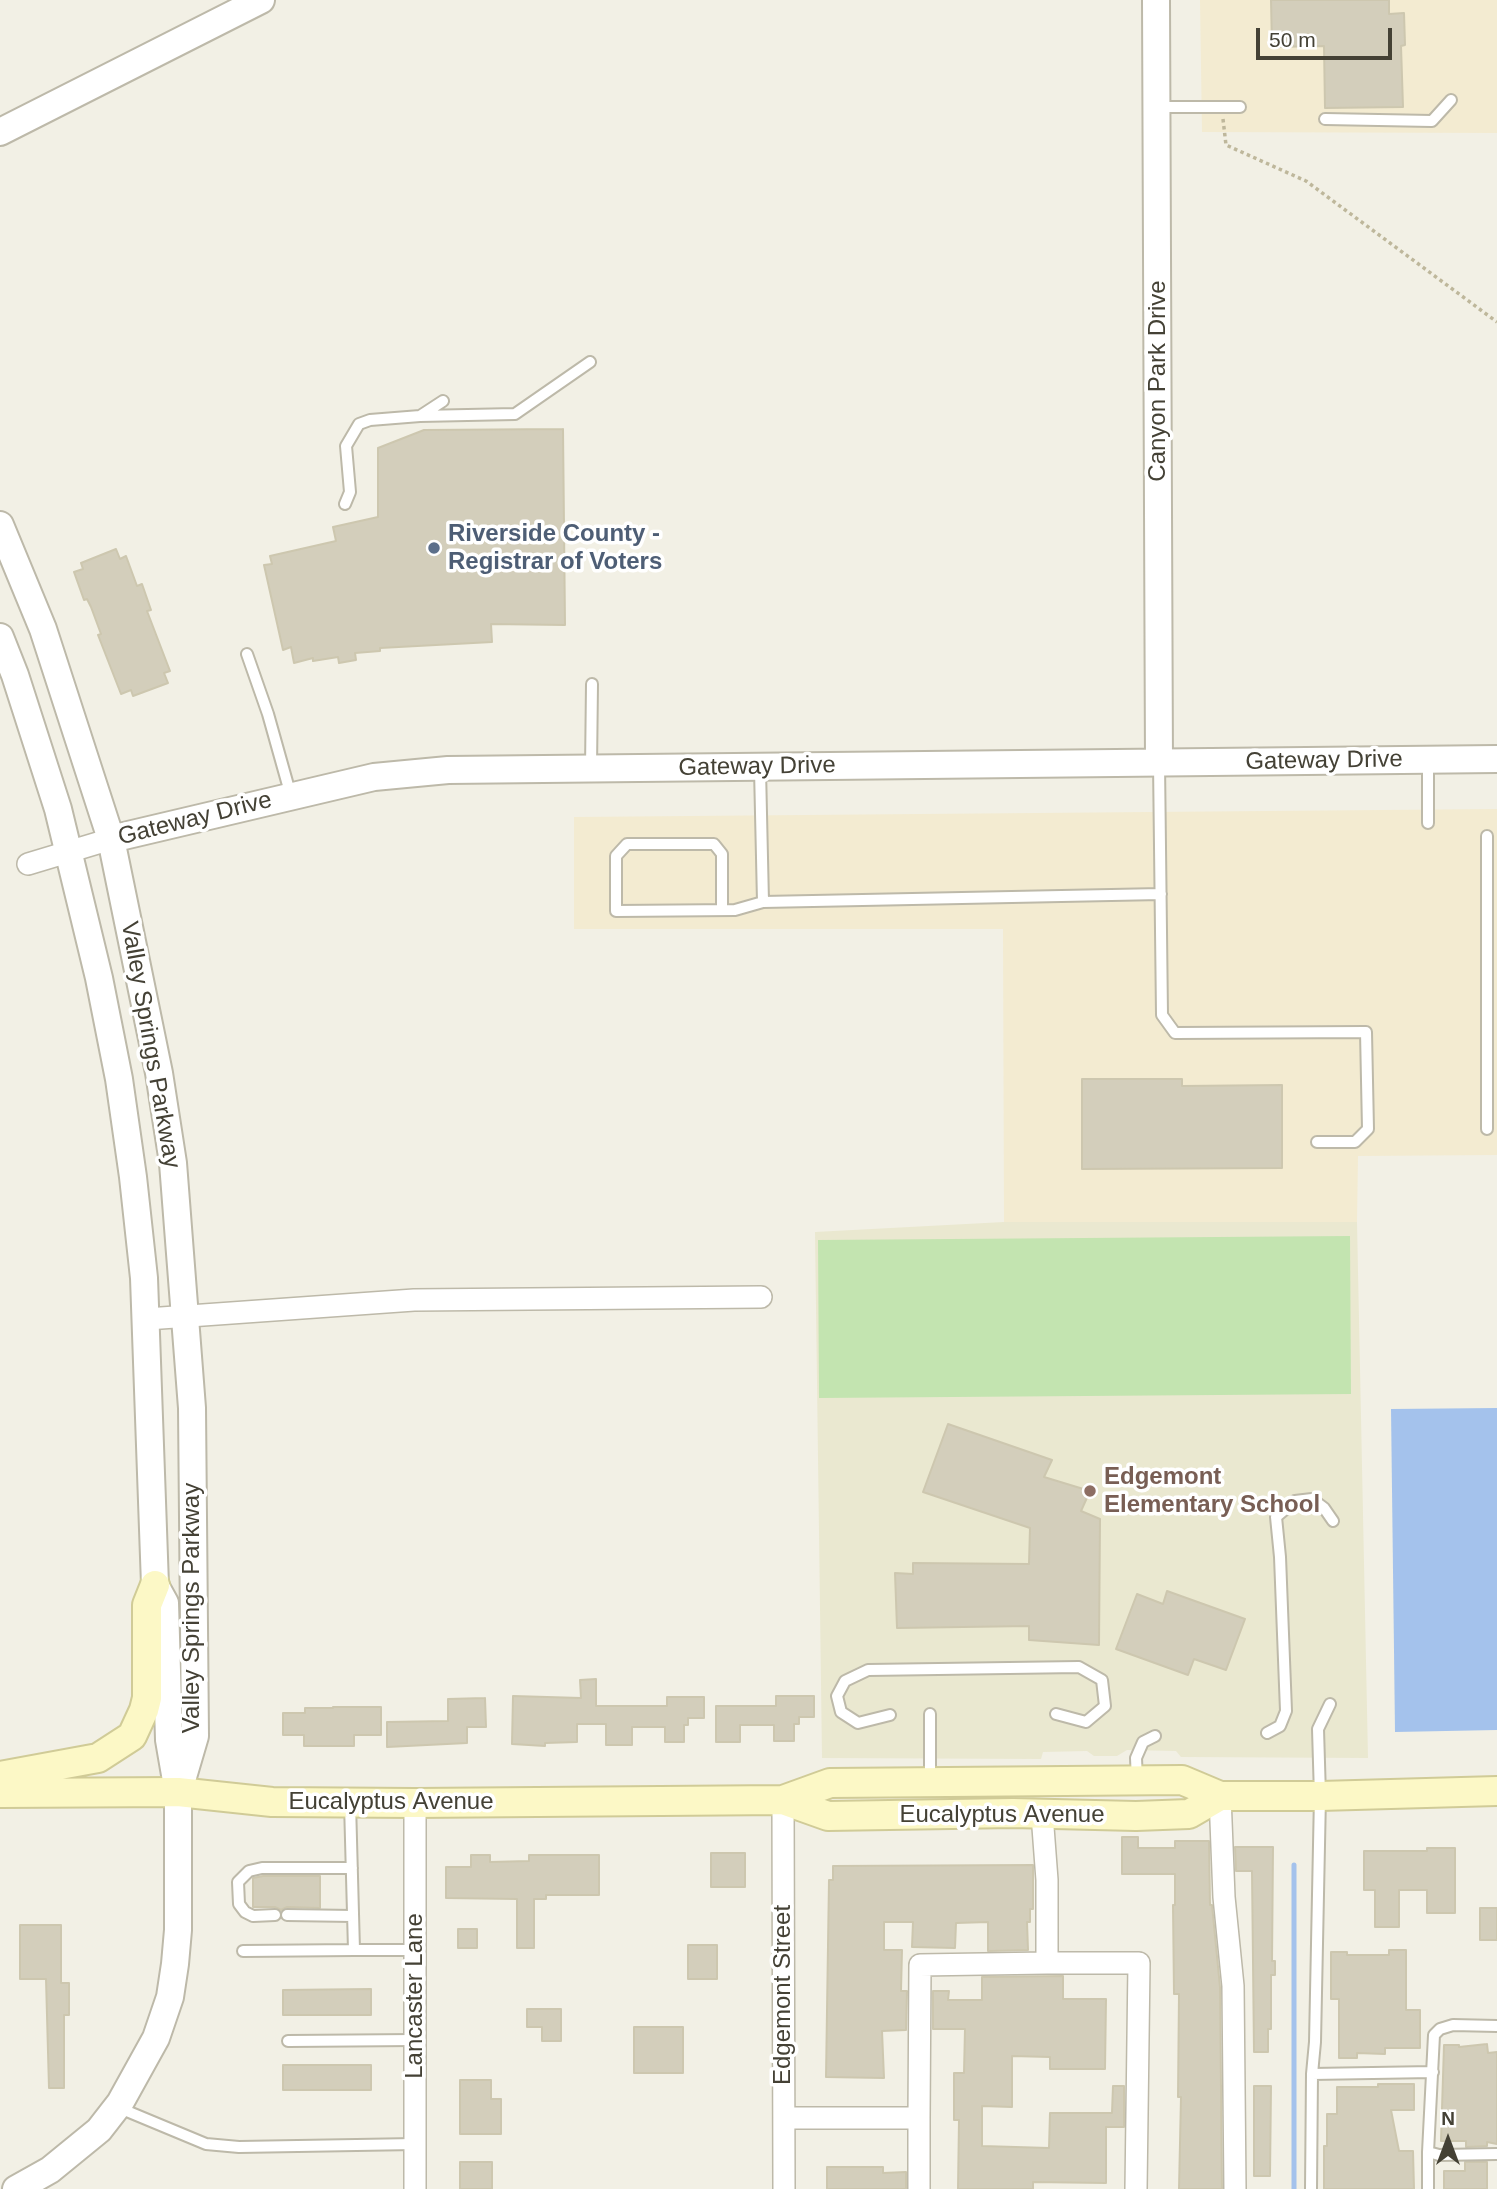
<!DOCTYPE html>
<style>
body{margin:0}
#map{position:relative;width:1497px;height:2189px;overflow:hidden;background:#f2f0e5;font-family:Arial,sans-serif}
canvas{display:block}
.north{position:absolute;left:1413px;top:2105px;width:70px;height:70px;-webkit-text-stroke:5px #fff;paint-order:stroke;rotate:0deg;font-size:19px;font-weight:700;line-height:28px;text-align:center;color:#444135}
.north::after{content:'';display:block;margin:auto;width:24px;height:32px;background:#444135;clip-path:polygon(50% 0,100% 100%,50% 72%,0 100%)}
.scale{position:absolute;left:1256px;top:28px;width:136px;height:32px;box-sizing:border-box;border:4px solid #444135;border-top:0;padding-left:9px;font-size:21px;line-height:24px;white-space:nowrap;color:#444135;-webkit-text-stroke:5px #fff;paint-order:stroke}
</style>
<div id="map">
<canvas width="1497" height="2189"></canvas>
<div class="north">N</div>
<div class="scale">50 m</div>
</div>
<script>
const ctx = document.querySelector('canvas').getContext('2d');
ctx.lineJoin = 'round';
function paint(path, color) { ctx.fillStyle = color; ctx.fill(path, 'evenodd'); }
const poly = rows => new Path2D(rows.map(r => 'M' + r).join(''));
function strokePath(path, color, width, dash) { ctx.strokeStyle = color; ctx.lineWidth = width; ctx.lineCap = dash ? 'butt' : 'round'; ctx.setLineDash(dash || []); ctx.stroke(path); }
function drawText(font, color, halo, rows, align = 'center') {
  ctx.font = font + ' Arial,sans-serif'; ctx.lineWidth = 7; ctx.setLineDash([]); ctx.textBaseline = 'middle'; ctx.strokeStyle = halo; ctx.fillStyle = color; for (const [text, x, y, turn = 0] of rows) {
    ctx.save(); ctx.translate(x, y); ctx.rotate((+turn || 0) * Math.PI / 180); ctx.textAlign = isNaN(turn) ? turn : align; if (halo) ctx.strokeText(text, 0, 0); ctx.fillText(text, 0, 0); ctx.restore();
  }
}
paint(poly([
 [1200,0,1497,0,1497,133,1202,132],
 [1497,809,1497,1155,1358,1156,1357,1222,1004,1222,1003,929,574,929,574,817]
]), '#f3ebd1');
paint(poly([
 [1004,1222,1357,1222,1368,1758,1181,1757,1176,1751,1127,1750,1117,1756,1094,1756,1087,1751,1043,1752,1041,1759,822,1758,815,1232]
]), '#eae8d0');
paint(poly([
 [1350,1236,1351,1394,819,1398,818,1240]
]), '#c3e4b0');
paint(poly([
 [1497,1408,1497,1730,1395,1732,1391,1409]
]), '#a4c2ec');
strokePath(poly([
 [1294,1865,1294,2189]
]), '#a4c2ec', 5);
const building = poly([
 [1271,0,1389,0,1389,14,1404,13,1405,45,1401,46,1403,107,1325,108,1324,46,1272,47,1271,0],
 [563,429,565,625,491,624,492,642,380,648,380,651,355,653,356,660,339,663,338,657,313,661,313,658,294,663,291,647,283,650,264,565,272,564,270,556,336,541,333,527,378,517,378,448,424,430,563,429],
 [116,549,120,559,126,556,137,586,142,584,151,610,147,611,170,671,164,673,168,683,133,696,131,690,121,694,98,635,101,634,91,607,87,599,84,600,74,572,83,569,81,563,116,549],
 [1082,1079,1182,1079,1182,1086,1282,1085,1282,1168,1082,1169,1082,1079],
 [948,1424,1052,1460,1044,1477,1090,1491,1081,1511,1100,1519,1099,1645,1029,1640,1029,1626,897,1628,895,1573,913,1574,913,1563,1029,1564,1030,1528,923,1492,948,1424],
 [1167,1591,1245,1619,1226,1670,1194,1659,1188,1675,1116,1649,1137,1594,1163,1604,1167,1591],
 [596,1679,596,1706,667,1706,667,1697,704,1697,704,1718,688,1718,688,1725,684,1725,684,1742,665,1742,665,1727,632,1727,632,1745,606,1745,606,1724,577,1724,577,1742,545,1743,545,1746,512,1744,513,1696,581,1698,580,1680,596,1679],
 [776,1696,814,1696,814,1717,799,1717,799,1724,794,1724,794,1741,774,1741,774,1725,740,1725,740,1742,716,1742,716,1706,776,1706,776,1696],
 [485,1698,486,1727,467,1727,467,1743,387,1747,387,1722,448,1721,448,1699,485,1698],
 [333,1707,381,1707,381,1735,354,1735,354,1746,304,1746,304,1735,283,1735,283,1713,305,1713,305,1708,333,1708,333,1707],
 [1122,1837,1138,1837,1138,1848,1175,1848,1175,1841,1209,1841,1210,1905,1212,1905,1220,1987,1222,2189,1179,2189,1181,2097,1178,2097,1179,1994,1174,1994,1173,1905,1175,1905,1175,1874,1122,1874,1122,1837],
 [1235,1847,1273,1847,1272,1961,1275,1961,1275,1975,1271,1975,1271,2029,1268,2029,1268,2052,1254,2052,1252,1871,1236,1871,1235,1847],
 [1427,1848,1455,1848,1455,1913,1427,1913,1427,1890,1399,1890,1399,1927,1375,1927,1375,1890,1364,1890,1364,1851,1427,1851,1427,1848],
 [711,1853,745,1853,745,1887,711,1887,711,1853],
 [471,1855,490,1855,490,1862,529,1861,529,1855,599,1855,599,1895,546,1895,546,1899,534,1899,534,1948,517,1948,517,1899,446,1898,446,1867,471,1867,471,1855],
 [1033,1865,1033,1909,1030,1909,1030,1922,1027,1922,1028,1950,988,1951,988,1922,956,1923,955,1948,912,1947,913,1922,884,1922,884,1950,902,1950,901,1991,907,1991,906,2030,882,2031,884,2078,826,2077,829,1880,833,1880,833,1866,1033,1865],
 [263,1876,320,1876,320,1908,287,1907,281,1910,275,1907,253,1907,253,1878,263,1876],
 [1480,1908,1497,1908,1497,1940,1480,1940,1480,1908],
 [20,1925,61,1925,61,1983,69,1983,69,2015,64,2015,64,2088,49,2088,46,1979,20,1979,20,1925],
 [458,1929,477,1929,477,1948,458,1948,458,1929],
 [688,1945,717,1945,717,1979,688,1979,688,1945],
 [1389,1950,1406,1950,1406,2010,1420,2010,1420,2048,1385,2048,1385,2054,1357,2053,1357,2058,1339,2058,1339,1999,1331,1999,1331,1952,1347,1952,1347,1955,1389,1955,1389,1950],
 [1063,1976,1063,1999,1106,1999,1105,2069,1050,2069,1050,2057,1012,2056,1012,2107,982,2106,982,2146,1049,2148,1050,2113,1112,2113,1113,2086,1124,2086,1124,2127,1106,2127,1106,2183,1033,2182,1033,2189,958,2189,959,2120,954,2120,954,2073,964,2073,965,2029,933,2029,933,1991,949,1991,948,2000,982,2000,982,1977,1063,1976],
 [371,1989,371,2015,283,2015,283,1990,371,1989],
 [527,2009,561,2009,561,2041,542,2041,542,2027,527,2027,527,2009],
 [634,2027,683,2027,683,2073,634,2073,634,2027],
 [1487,2044,1488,2053,1497,2052,1497,2144,1487,2142,1487,2146,1466,2147,1466,2141,1441,2141,1444,2045,1459,2045,1459,2047,1487,2044],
 [283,2065,371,2065,371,2090,283,2090,283,2065],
 [460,2080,491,2080,491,2099,501,2099,501,2134,460,2134,460,2080],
 [1378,2084,1414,2084,1414,2110,1391,2110,1399,2151,1413,2151,1414,2189,1324,2189,1324,2146,1327,2146,1327,2114,1337,2114,1337,2087,1378,2087,1378,2084],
 [1254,2086,1271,2086,1270,2176,1254,2176,1254,2086],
 [460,2162,492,2162,492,2189,460,2189,460,2162],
 [1465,2162,1487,2162,1487,2189,1444,2189,1444,2171,1465,2171,1465,2162],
 [827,2167,883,2167,883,2173,906,2172,906,2189,827,2189,827,2167]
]);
paint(building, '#d3cebb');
strokePath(building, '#cdc7af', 2);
const service = poly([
 [1157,107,1240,107],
 [1325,119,1432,121,1451,100],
 [420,416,515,414,590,362],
 [345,504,350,492,346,446,359,424,370,420,420,416,443,401],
 [247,654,268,714,291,796],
 [1428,760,1428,823],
 [1159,763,1162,1015,1175,1033,1366,1032,1368,1129,1355,1142,1317,1142],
 [591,768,592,684],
 [760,769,763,902],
 [722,910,722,854,714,844,627,844,616,856,616,911,735,910,763,902,1161,894],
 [1487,1129,1487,836],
 [1330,1704,1318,1729,1320,1796,1315,2042,1312,2074,1433,2072],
 [930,1714,930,1780],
 [890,1715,858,1723,841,1712,837,1696,845,1681,868,1670,1079,1667,1102,1680,1105,1706,1086,1722,1056,1714],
 [1267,1733,1280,1726,1286,1711,1280,1557,1276,1517,1295,1501,1312,1499,1324,1508,1333,1521],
 [1137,1780,1136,1758,1143,1742,1155,1736],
 [275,1915,253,1916,245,1912,239,1904,238,1882,249,1871,262,1868,352,1868],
 [287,1915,353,1916],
 [354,1950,415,1950],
 [243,1951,354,1950,350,1803],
 [1497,2026,1453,2025,1440,2029,1434,2035,1428,2152,1439,2155,1497,2154],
 [288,2041,415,2040],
 [117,2107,206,2144,239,2147,415,2144],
 [1428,2152,1428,2189],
 [1311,2189,1312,2074]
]);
const minor = poly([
 [28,864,111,839],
 [147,1319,414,1300,761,1297],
 [1220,1796,1224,1897,1233,1986,1235,2189],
 [783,1800,784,2189],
 [1047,1963,1139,1963,1136,2189],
 [784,2118,919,2118,920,1965,1047,1963,1047,1880,1042,1814],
 [415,2189,415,1803],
 [919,2189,919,2118]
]);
const tertiary = poly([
 [1156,0,1159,763],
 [0,132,261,0],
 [0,525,43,629,111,839,159,1073,173,1163,192,1408,195,1736,180,1787],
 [0,637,15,675,58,809,99,978,119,1079,133,1177,144,1278,155,1585,165,1603,169,1740,178,1792,178,1930,175,1964,170,1997,156,2038,120,2103,99,2130,50,2170,16,2189],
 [111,839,374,777,448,770,1497,759]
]);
const secondary = poly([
 [0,1776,98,1758,132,1736,144,1710,147,1698,147,1605,155,1585],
 [0,1793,178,1792,272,1802,415,1803,783,1800,830,1783,1182,1780,1220,1796,1320,1796,1497,1791],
 [783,1800,828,1816,1013,1813,1136,1816,1189,1814,1220,1796]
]);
strokePath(service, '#bdb9a9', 14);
strokePath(minor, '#bdb9a9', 24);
strokePath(tertiary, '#bdb9a9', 30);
strokePath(secondary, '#d0cb97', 32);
strokePath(poly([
 [1223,119,1226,145,1306,181,1497,322]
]), '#beb79b', 3.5, [3.5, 3.5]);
strokePath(service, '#fff', 10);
strokePath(minor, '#fff', 21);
strokePath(tertiary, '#fff', 26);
strokePath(secondary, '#fcf8c6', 28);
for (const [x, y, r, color] of [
 [434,548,7,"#5c6f8a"],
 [1090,1491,7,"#8d6e63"]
]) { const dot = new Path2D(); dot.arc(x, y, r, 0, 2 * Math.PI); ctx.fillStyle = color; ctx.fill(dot); strokePath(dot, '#fff', 2.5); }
drawText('24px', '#444135', '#fff', [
 ["Canyon Park Drive",1158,381,-90],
 ["Gateway Drive",1324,761,-1],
 ["Gateway Drive",757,767,-1],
 ["Gateway Drive",195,819,-14],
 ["Valley Springs Parkway",150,1045,80],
 ["Valley Springs Parkway",192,1608,-90],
 ["Eucalyptus Avenue",391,1802],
 ["Eucalyptus Avenue",1002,1815],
 ["Edgemont Street",783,1995,-90],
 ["Lancaster Lane",415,1996,-90]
]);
drawText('bold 24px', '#4e5e75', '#fff', [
 ["Riverside County -",448,534],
 ["Registrar of Voters",448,562]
], 'left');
drawText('bold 24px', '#785e54', '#fff', [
 ["Edgemont",1104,1477],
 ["Elementary School",1104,1505]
], 'left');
</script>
